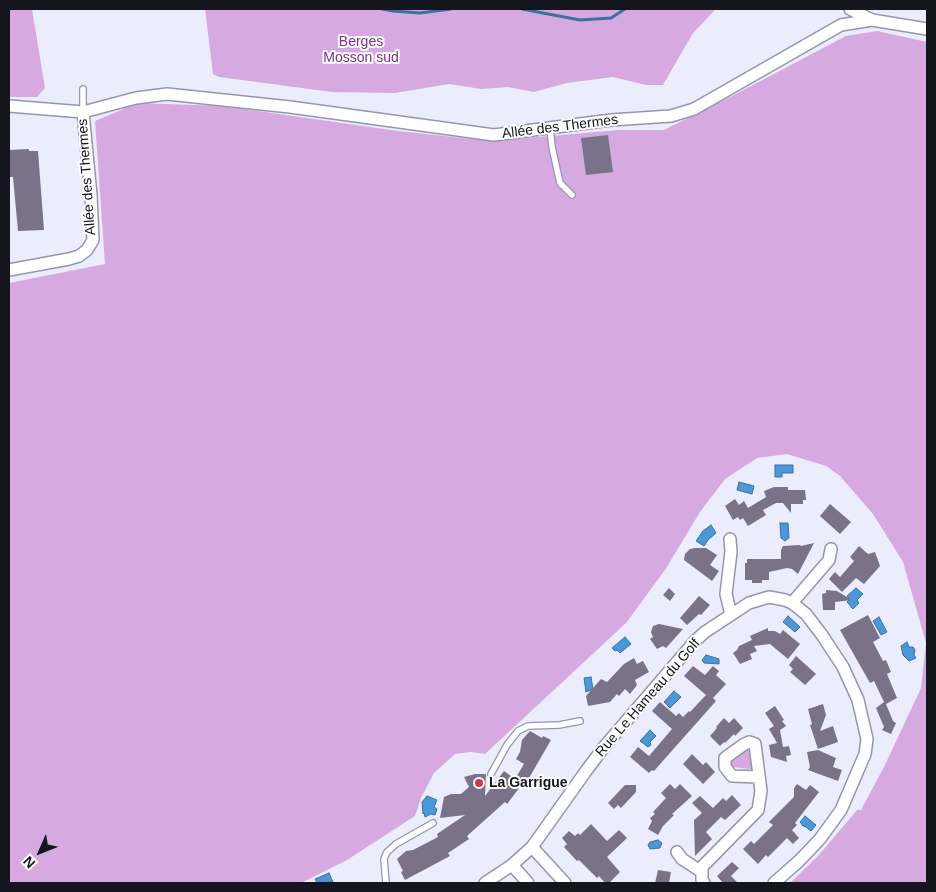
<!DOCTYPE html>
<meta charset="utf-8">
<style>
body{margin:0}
#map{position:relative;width:936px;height:892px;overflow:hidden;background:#ebecfc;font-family:Helvetica,sans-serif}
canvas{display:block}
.frame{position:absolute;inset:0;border:10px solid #14151d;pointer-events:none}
.north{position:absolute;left:15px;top:827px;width:50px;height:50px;-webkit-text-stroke:4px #fff;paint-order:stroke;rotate:226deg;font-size:14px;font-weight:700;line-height:20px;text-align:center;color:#14151d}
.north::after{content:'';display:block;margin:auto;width:18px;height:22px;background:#14151d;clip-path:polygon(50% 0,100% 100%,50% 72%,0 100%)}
</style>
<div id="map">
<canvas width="936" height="892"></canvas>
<div class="frame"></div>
<div class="north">N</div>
</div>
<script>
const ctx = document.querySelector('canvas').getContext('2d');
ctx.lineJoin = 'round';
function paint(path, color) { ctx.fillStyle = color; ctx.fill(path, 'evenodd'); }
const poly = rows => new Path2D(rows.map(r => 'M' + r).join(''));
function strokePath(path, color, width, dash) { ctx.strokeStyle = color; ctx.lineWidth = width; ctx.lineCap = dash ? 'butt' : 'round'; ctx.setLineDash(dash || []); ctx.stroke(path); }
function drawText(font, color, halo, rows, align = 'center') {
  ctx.font = font + ' Helvetica,sans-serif'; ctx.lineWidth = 4; ctx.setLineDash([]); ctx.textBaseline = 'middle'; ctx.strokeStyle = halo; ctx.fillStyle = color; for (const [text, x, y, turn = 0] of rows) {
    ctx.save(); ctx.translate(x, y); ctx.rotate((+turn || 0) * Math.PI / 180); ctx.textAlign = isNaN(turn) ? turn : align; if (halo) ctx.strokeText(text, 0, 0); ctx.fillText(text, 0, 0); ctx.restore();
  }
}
paint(poly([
 [9,9,32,9,45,88,37,97,9,97],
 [205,9,716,9,693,33,663,85,646,85,613,77,567,83,534,92,508,87,481,89,449,84,395,93,332,92,219,77,213,74],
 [877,31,927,42,927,883,790,883,819,855,857,810,861,810,884,767,921,688,926,643,903,562,873,514,840,476,826,466,787,454,757,458,725,479,700,512,665,570,626,623,485,754,471,752,455,754,434,773,421,798,415,816,347,860,301,883,9,883,9,283,105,264,95,121,138,103,223,106,398,131,491,141,619,130,664,130,730,97,846,36],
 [748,749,752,752,754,768,749,769,733,767,730,763,730,759]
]), '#d6aae1');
const water = poly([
 [775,465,793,465,793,473,782,473,782,477,775,477,775,465],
 [739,482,754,486,752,494,737,490,739,482],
 [780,523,788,523,789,538,785,541,781,538,780,523],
 [711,525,716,533,708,540,704,546,696,541,703,531,711,525],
 [856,588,863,594,857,600,859,603,853,609,847,602,850,599,847,596,856,588],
 [788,616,800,627,795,632,783,622,788,616],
 [879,617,887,632,881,635,873,621,879,617],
 [625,637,631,644,620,653,617,650,615,651,612,648,625,637],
 [907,642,909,647,913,647,915,650,914,655,916,658,909,661,903,655,901,646,907,642],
 [706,655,719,659,719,664,704,663,702,660,706,655],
 [591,677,593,689,586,692,584,678,591,677],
 [674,691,681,697,670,708,664,702,674,691],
 [650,730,656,736,650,742,651,745,648,747,640,741,650,730],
 [427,796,437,800,434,807,437,809,435,815,431,814,425,817,424,813,423,814,422,802,427,796],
 [805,816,816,825,811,831,806,827,803,826,800,822,805,816],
 [658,840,662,843,660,848,650,849,648,845,650,842,658,840],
 [329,873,333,882,317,883,315,879,329,873]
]);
paint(water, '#4a98d9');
strokePath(water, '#3a71a1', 1);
strokePath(poly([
 [382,9,393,11,420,13,451,9],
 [522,9,580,20,611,18,625,9]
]), '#3a71a1', 3);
paint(poly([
 [608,135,613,172,586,175,581,138],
 [29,149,29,151,38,151,44,230,18,231,13,177,9,177,9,150],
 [774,487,788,487,788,490,805,490,806,500,803,500,803,504,791,504,791,513,783,503,776,503,763,510,766,515,748,526,743,518,740,520,738,517,733,520,725,506,735,499,739,505,744,501,748,508,766,497,764,491],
 [830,504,851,522,840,534,820,516],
 [814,543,798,574,792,569,787,568,769,572,769,580,762,580,762,583,752,583,752,580,745,580,745,563,747,563,747,559,781,559,781,550,783,546,800,545,801,546],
 [859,546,868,554,875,552,880,566,864,584,856,578,842,592,829,579,835,572,840,577,854,561,850,557],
 [695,548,706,548,717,555,710,565,719,571,712,581,684,560,685,554,690,549],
 [669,588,675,594,670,601,663,595],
 [826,590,837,591,852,600,835,602,835,610,823,610,822,594,826,593],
 [699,596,710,605,701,615,699,614,687,625,680,618],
 [868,615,880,638,873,642,883,661,886,660,891,672,887,674,897,698,886,704,893,721,896,723,891,734,882,730,884,727,876,708,884,702,874,681,870,683,840,630],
 [659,624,683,629,666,648,663,646,657,649,650,639,653,637,651,632,653,626],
 [768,628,768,631,775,631,780,634,783,630,800,644,788,659,770,644,754,646,757,651,750,654,752,659,740,664,733,653,737,650,739,646,752,640,750,636],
 [796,656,816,674,805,685,790,672,793,669,789,665],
 [634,658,637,664,643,661,649,672,635,680,637,685,630,694,625,689,619,696,617,694,610,702,588,706,586,696,601,679,607,682,624,664],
 [693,666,705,675,713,666,719,671,716,675,726,684,713,698,716,701,654,771,652,770,649,773,630,757,638,747,649,756,672,729,652,711,660,702,676,716,679,713,683,717,689,711,690,712,706,695,684,676],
 [823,704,826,715,820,731,833,726,838,742,818,749,810,725,812,724,808,709],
 [775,706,784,720,782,721,786,726,780,730,783,747,789,746,791,755,786,756,787,762,771,757,769,745,777,743,769,729,774,726,765,713],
 [724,718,729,723,734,718,743,728,735,736,734,734,725,743,724,742,720,746,710,736,717,728,716,727],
 [530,731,542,738,543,736,551,740,525,785,523,783,507,804,505,802,467,836,469,839,448,853,450,856,405,880,401,872,403,871,397,859,406,851,413,850,438,837,437,834,465,815,440,818,444,797,451,794,461,794,469,787,464,777,475,774,486,774,485,796,504,771,515,779,524,764,516,759,520,752,522,740],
 [818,750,836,758,833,767,842,770,838,781,808,770,810,767,807,752],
 [692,754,703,765,706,762,715,772,703,784,683,764],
 [670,784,675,789,680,784,692,796,672,814,674,815,663,826,658,835,648,829,652,821,650,818,655,814,653,812,666,798,661,793],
 [797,784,806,790,810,785,819,792,795,823,797,825,792,830,799,838,793,844,787,838,768,857,766,855,758,864,743,849,751,841,754,844,773,825,769,822,794,797,794,788],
 [625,785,636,785,636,792,621,808,618,805,614,809,608,803],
 [732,795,741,805,725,820,721,817,706,832,712,839,695,856,694,820,702,813,692,803,700,796,713,808,723,798,726,801],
 [591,824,607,841,619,830,627,838,607,857,620,872,609,883,605,883,599,876,597,878,579,860,577,861,564,847,567,844,562,838,569,831,575,836,578,833,580,835],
 [732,862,739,868,731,876,738,883,723,883,717,876],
 [658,870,671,872,669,883,655,883]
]), '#7a7288');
const service = poly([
 [83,89,83,112],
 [550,128,552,147,560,183,572,195],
 [491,774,507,745,518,731,528,726,559,725,580,721],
 [386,883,384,859,387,852,396,844,433,823]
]);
const minor = poly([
 [850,9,872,20],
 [9,106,83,112,91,195,93,240,87,250,79,256,69,259,9,270],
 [83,112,136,98,167,94,290,107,494,135,611,120,671,116,694,109,841,25,872,20,927,29],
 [730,539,731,552,726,594,731,615],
 [792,603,829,560,831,549],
 [532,847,565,883],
 [677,852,682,859,702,872],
 [512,865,528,883],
 [485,883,512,865,532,847,586,771,604,747,695,641,705,632,749,603,769,597,785,600,792,603,806,614,822,635,843,667,858,700,867,739,865,754,841,810,820,839,799,861,774,883],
 [704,883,702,880,702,867,758,810,761,791,755,744,749,742,743,745,725,758,725,767,732,776,759,777]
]);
strokePath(service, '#9596ae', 8);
strokePath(minor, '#9596ae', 14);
strokePath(service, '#fff', 5.5);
strokePath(minor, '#fff', 11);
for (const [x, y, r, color] of [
 [479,783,5,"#c93954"]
]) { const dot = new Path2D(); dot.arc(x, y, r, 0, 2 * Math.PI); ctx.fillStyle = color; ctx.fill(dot); strokePath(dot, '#fff', 2); }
drawText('14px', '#793089', '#fff', [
 ["Berges",361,42],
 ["Mosson sud",361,58]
]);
drawText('14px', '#14151d', '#fff', [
 ["Allée des Thermes",560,127,-7],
 ["Allée des Thermes",87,177,-94],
 ["Rue Le Hameau du Golf",648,698,-49]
]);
drawText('bold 14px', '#14151d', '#fff', [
 ["La Garrigue",489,783]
], 'left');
</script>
